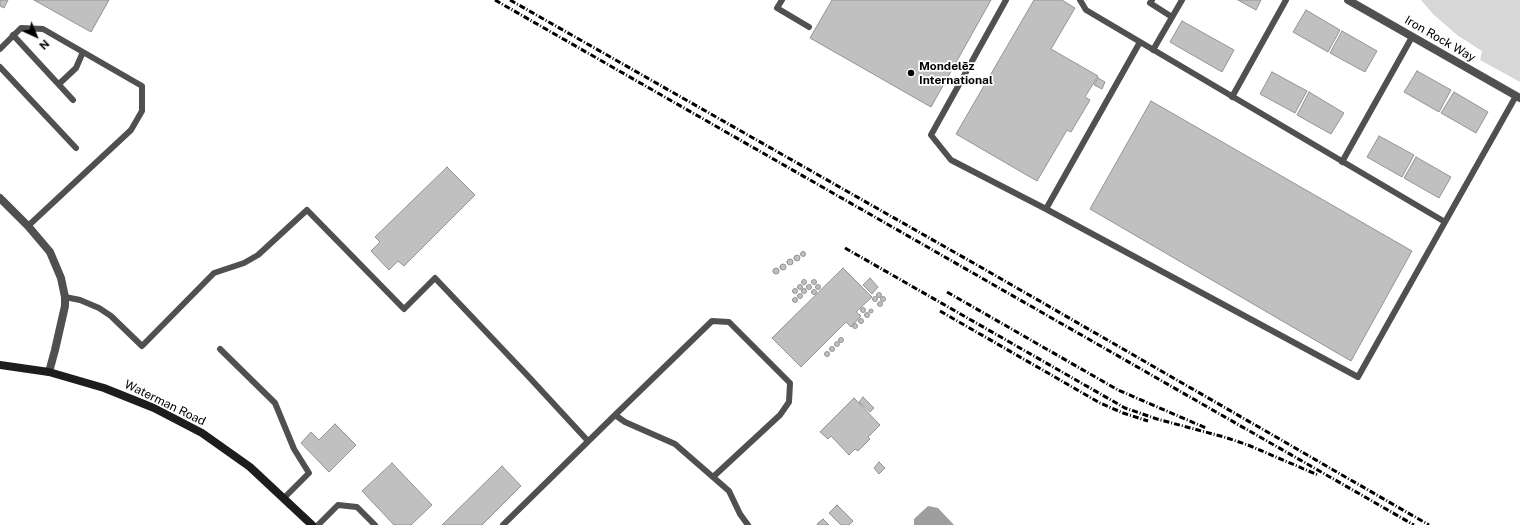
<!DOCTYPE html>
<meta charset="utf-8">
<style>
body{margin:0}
#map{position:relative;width:1520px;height:525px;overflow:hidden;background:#fff;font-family:"Public Sans",sans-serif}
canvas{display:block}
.north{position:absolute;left:16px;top:16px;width:40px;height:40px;-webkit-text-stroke:3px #fff;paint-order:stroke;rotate:136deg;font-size:11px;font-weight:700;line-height:16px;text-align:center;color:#000}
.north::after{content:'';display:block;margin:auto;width:14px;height:18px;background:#000;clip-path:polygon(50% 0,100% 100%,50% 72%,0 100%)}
</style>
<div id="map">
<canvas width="1520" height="525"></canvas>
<div class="north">N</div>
</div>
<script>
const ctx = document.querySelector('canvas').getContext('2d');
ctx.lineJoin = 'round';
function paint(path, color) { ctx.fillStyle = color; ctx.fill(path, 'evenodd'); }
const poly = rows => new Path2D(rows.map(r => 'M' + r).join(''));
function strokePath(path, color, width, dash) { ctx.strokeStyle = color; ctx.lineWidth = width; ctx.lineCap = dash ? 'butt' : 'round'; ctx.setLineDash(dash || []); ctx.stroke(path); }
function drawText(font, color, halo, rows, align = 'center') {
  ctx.font = font + ' "Public Sans",sans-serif'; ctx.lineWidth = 3.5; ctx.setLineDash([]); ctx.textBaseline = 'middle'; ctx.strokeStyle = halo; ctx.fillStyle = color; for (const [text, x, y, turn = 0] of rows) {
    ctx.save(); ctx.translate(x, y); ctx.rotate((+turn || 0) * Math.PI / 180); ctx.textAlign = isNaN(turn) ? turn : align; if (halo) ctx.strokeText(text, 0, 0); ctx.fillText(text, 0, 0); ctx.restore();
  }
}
paint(poly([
 [1421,0,1520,0,1520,82,1480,60,1482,51,1457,35,1433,14]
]), '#d7d7d7');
paint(poly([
 [928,506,938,508,954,525,914,525,914,519]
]), '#9e9e9e');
const building = poly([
 [0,0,8,0,4,8,0,6,0,0],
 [34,0,109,0,91,32,34,0],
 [832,0,991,0,931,107,810,38,832,0],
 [1034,0,1062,0,1075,8,1051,49,1098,76,1085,97,1090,100,1071,132,1067,130,1037,181,956,134,1034,0],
 [1238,0,1261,0,1256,10,1238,0],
 [1306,10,1340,30,1328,52,1293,32,1306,10],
 [1182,21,1234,50,1222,72,1170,42,1182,21],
 [1342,31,1377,51,1365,72,1330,53,1342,31],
 [1417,71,1451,90,1439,112,1404,92,1417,71],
 [1272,72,1307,91,1295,113,1260,94,1272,72],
 [1098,78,1105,82,1102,89,1094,85,1098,78],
 [1309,92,1344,113,1331,134,1297,115,1309,92],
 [1454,92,1488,112,1476,133,1441,113,1454,92],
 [1151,101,1412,251,1351,361,1090,209,1151,101],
 [1379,136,1414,155,1402,177,1367,157,1379,136],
 [1416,157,1451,177,1439,198,1404,178,1416,157],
 [447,167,475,195,404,266,398,261,389,270,371,251,380,242,375,237,447,167],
 '800.5 254a2.5 2.5 0 1 1 5 0a2.5 2.5 0 1 1-5 0Z',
 '794 258a3 3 0 1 1 6 0a3 3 0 1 1-6 0Z',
 '787 262a3 3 0 1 1 6 0a3 3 0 1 1-6 0Z',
 '780 267a3 3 0 1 1 6 0a3 3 0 1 1-6 0Z',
 [843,268,872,297,856,312,861,316,851,327,846,322,801,367,772,338,843,268],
 '773 271a3 3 0 1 1 6 0a3 3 0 1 1-6 0Z',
 [870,278,878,287,872,294,863,285,870,278],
 '811.5 282a2.5 2.5 0 1 1 5 0a2.5 2.5 0 1 1-5 0Z',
 '801.5 282a2.5 2.5 0 1 1 5 0a2.5 2.5 0 1 1-5 0Z',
 '797.5 287a2.5 2.5 0 1 1 5 0a2.5 2.5 0 1 1-5 0Z',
 '806.5 287a2.5 2.5 0 1 1 5 0a2.5 2.5 0 1 1-5 0Z',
 '815.5 287a2.5 2.5 0 1 1 5 0a2.5 2.5 0 1 1-5 0Z',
 '801.5 291a2.5 2.5 0 1 1 5 0a2.5 2.5 0 1 1-5 0Z',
 '792.5 291a2.5 2.5 0 1 1 5 0a2.5 2.5 0 1 1-5 0Z',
 '811.5 292a2.5 2.5 0 1 1 5 0a2.5 2.5 0 1 1-5 0Z',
 '876.5 295a2.5 2.5 0 1 1 5 0a2.5 2.5 0 1 1-5 0Z',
 '797.5 296a2.5 2.5 0 1 1 5 0a2.5 2.5 0 1 1-5 0Z',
 '872.5 299a2.5 2.5 0 1 1 5 0a2.5 2.5 0 1 1-5 0Z',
 '880.5 299a2.5 2.5 0 1 1 5 0a2.5 2.5 0 1 1-5 0Z',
 '792.5 300a2.5 2.5 0 1 1 5 0a2.5 2.5 0 1 1-5 0Z',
 '877.5 304a2.5 2.5 0 1 1 5 0a2.5 2.5 0 1 1-5 0Z',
 '860.5 310a2.5 2.5 0 1 1 5 0a2.5 2.5 0 1 1-5 0Z',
 '869 311a2 2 0 1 1 4 0a2 2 0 1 1-4 0Z',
 '864.5 315a2.5 2.5 0 1 1 5 0a2.5 2.5 0 1 1-5 0Z',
 '858.5 321a2.5 2.5 0 1 1 5 0a2.5 2.5 0 1 1-5 0Z',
 '852.5 326a2.5 2.5 0 1 1 5 0a2.5 2.5 0 1 1-5 0Z',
 '838.5 340a2.5 2.5 0 1 1 5 0a2.5 2.5 0 1 1-5 0Z',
 '834.5 344a2.5 2.5 0 1 1 5 0a2.5 2.5 0 1 1-5 0Z',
 '829.5 349a2.5 2.5 0 1 1 5 0a2.5 2.5 0 1 1-5 0Z',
 '824.5 354a2.5 2.5 0 1 1 5 0a2.5 2.5 0 1 1-5 0Z',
 [863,397,874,408,870,412,859,402,863,397],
 [854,398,880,425,868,437,870,439,858,451,855,449,849,455,831,436,828,439,820,432,854,398],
 [335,424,356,445,329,472,301,443,311,432,319,440,335,424],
 [879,462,885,468,879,474,874,468,879,462],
 [392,463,432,505,411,525,394,525,362,491,392,463],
 [502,466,521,486,482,525,442,525,502,466],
 [837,505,853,521,849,525,841,525,829,513,837,505],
 [823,519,829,525,817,525,818,523,823,519]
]);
paint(building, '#c0c0c0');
strokePath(building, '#949494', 1);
strokePath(poly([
 [782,0,777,8,809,27],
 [1006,0,931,135,951,160,1046,209,1140,42],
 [1080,0,1086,10,1445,222,1516,96],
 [1152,0,1150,3,1172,17],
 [13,35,73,100],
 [0,49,21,28,43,29,142,86,142,111,131,130,28,226],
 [1153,50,1182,0],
 [0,67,76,148],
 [59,84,76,68,83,52],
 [1232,97,1286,0],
 [1342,162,1412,37],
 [1046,209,1358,377,1445,222],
 [65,297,80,300,99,308,111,316,142,346,214,273,244,263,258,255,307,210,404,309,435,278,528,376,588,441],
 [220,349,275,403,294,449,309,473,284,498],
 [615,415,712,321,729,322,790,383,789,402,780,415,713,477],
 [318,525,338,505,357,507,375,525],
 [503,525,615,415,625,422,675,444,729,491,740,514,748,525]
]), '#505050', 6);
strokePath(poly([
 [1348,0,1520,98],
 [0,198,28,226,50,252,61,278,65,297,65,306,55,350,49,372]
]), '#505050', 8);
strokePath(poly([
 [0,365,49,372,104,388,154,408,202,433,250,467,312,525]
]), '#1d1d1d', 8);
strokePath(poly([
 [495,0,1414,525],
 [510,0,984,269,1429,525],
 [845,248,1125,408,1157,419,1224,437,1248,445,1318,475],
 [947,292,1118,390,1206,428],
 [940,311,1100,403,1123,413,1148,421]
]), '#000', 3, [6, 2, 1, 2]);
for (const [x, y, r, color] of [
 [911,73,4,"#000"]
]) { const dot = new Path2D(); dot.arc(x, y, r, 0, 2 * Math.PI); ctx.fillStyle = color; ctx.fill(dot); strokePath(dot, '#fff', 1.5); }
drawText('12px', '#000', '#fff', [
 ["Iron Rock Way",1440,39,30],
 ["Waterman Road",165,403,26]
]);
drawText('bold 12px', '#000', '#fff', [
 ["Mondelēz",919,66],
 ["International",919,80]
], 'left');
</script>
